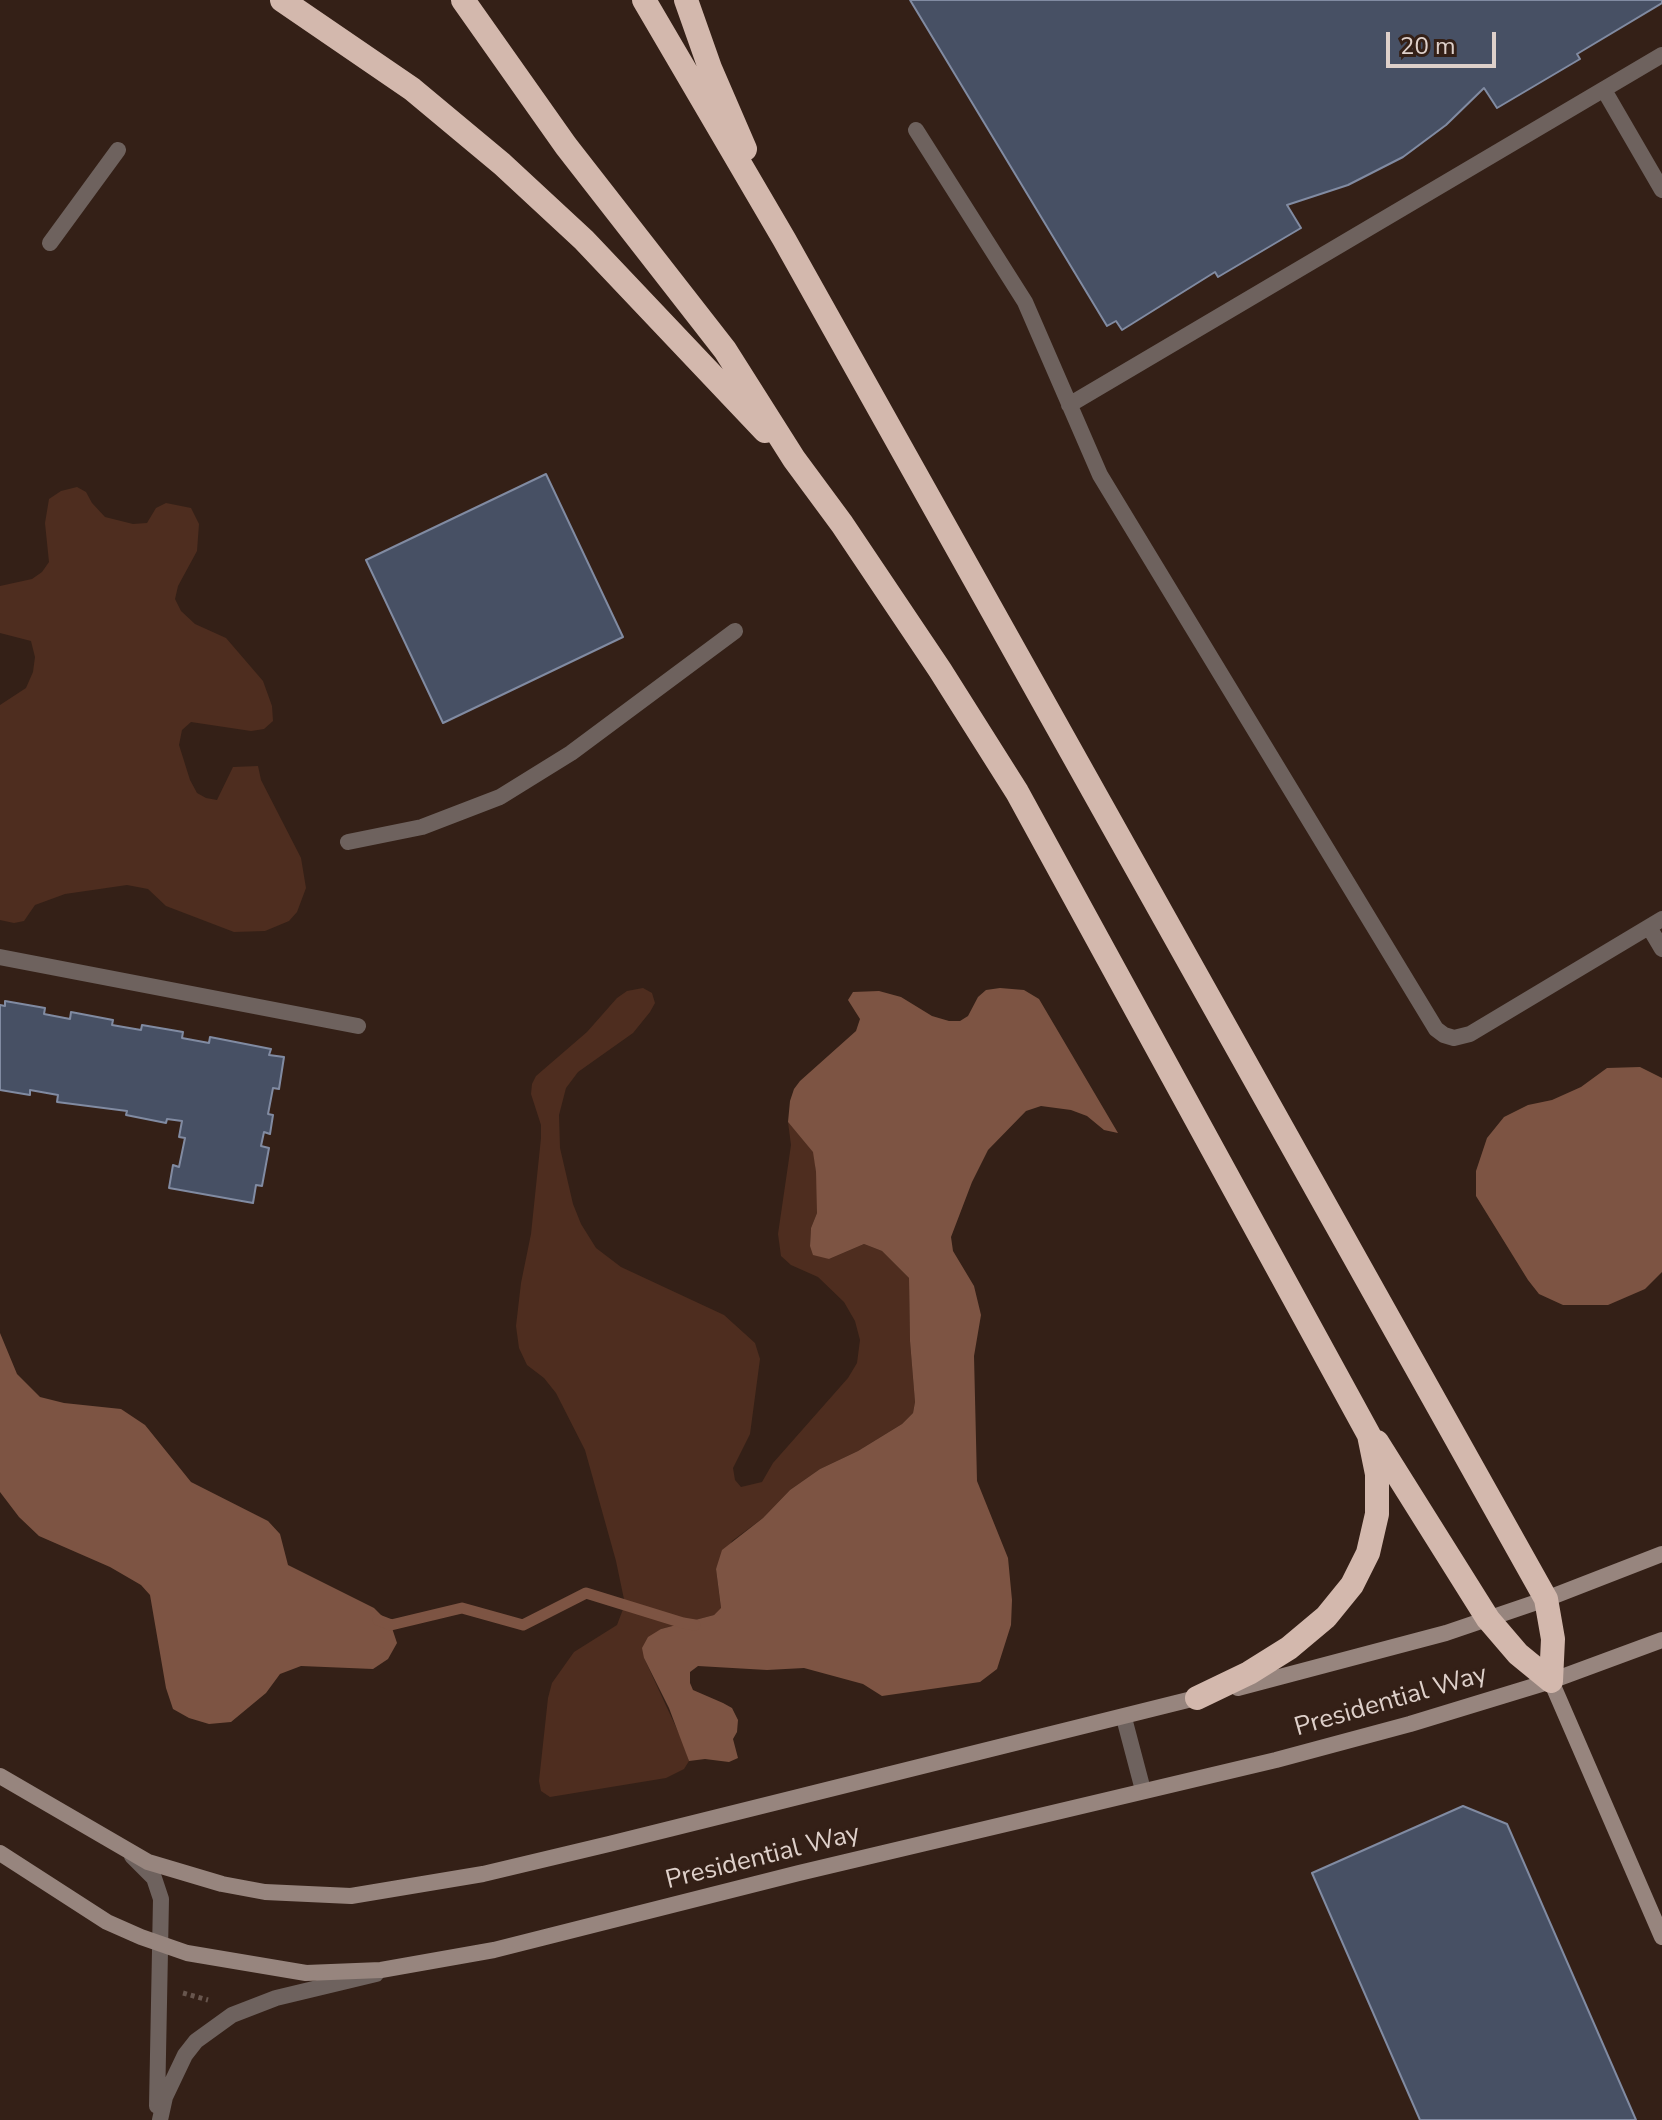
<!DOCTYPE html>
<style>
body{margin:0}
#map{position:relative;width:1662px;height:2120px;overflow:hidden;background:#342017;font-family:"Nunito Sans",sans-serif}
canvas{display:block}
.scale{position:absolute;left:1386px;top:32px;width:110px;height:36px;box-sizing:border-box;border:4px solid #ded0ca;border-top:0;padding-left:10px;font-size:24px;line-height:28px;white-space:nowrap;color:#ded0ca;-webkit-text-stroke:6px #342017;paint-order:stroke}
</style>
<div id="map">
<canvas width="1662" height="2120"></canvas>
<div class="scale">20 m</div>
</div>
<script>
const ctx = document.querySelector('canvas').getContext('2d');
ctx.lineJoin = 'round';
function paint(path, color) { ctx.fillStyle = color; ctx.fill(path, 'evenodd'); }
const poly = rows => new Path2D(rows.map(r => 'M' + r).join(''));
function strokePath(path, color, width, dash) { ctx.strokeStyle = color; ctx.lineWidth = width; ctx.lineCap = dash ? 'butt' : 'round'; ctx.setLineDash(dash || []); ctx.stroke(path); }
function drawText(font, color, halo, rows, align = 'center') {
  ctx.font = font + ' "Nunito Sans",sans-serif'; ctx.lineWidth = 6; ctx.setLineDash([]); ctx.textBaseline = 'middle'; ctx.strokeStyle = halo; ctx.fillStyle = color; for (const [text, x, y, turn = 0] of rows) {
    ctx.save(); ctx.translate(x, y); ctx.rotate((+turn || 0) * Math.PI / 180); ctx.textAlign = isNaN(turn) ? turn : align; if (halo) ctx.strokeText(text, 0, 0); ctx.fillText(text, 0, 0); ctx.restore();
  }
}
paint(poly([
 [77,487,86,492,92,503,105,517,133,524,147,523,156,508,166,503,191,508,199,524,197,551,178,586,175,599,181,611,195,624,226,638,263,681,272,706,273,721,264,729,251,731,191,722,182,730,179,745,190,780,197,793,206,798,217,800,233,767,258,766,261,780,301,858,306,888,297,912,289,921,265,931,234,932,166,906,148,889,127,885,65,894,35,905,24,921,14,923,0,920,0,705,26,688,33,672,35,657,31,641,0,633,0,586,32,579,42,572,49,562,45,523,49,499,61,491],
 [643,988,652,993,655,1003,650,1012,633,1033,578,1072,566,1088,559,1115,560,1148,573,1204,581,1224,596,1248,621,1267,724,1315,755,1343,760,1359,750,1434,733,1468,735,1480,741,1487,762,1482,773,1463,848,1378,857,1363,860,1340,855,1321,844,1302,818,1277,791,1265,781,1256,778,1234,791,1145,788,1122,814,1152,818,1192,817,1213,811,1228,810,1246,829,1259,864,1244,882,1251,909,1278,910,1341,915,1402,913,1413,902,1424,858,1451,820,1469,790,1490,763,1518,732,1541,716,1569,721,1609,714,1615,661,1629,644,1658,682,1740,689,1761,684,1769,666,1778,550,1797,541,1791,539,1781,548,1698,552,1683,574,1652,617,1625,625,1604,616,1561,585,1450,556,1393,544,1378,527,1365,519,1348,516,1326,521,1283,531,1234,541,1138,541,1125,531,1094,532,1084,536,1076,587,1032,617,998,627,991]
]), '#4e2d1f');
paint(poly([
 [1000,988,1024,990,1039,999,1118,1133,1104,1130,1087,1116,1071,1110,1041,1106,1026,1111,988,1150,972,1182,951,1237,953,1251,974,1286,981,1315,974,1356,977,1481,1008,1558,1012,1600,1011,1625,997,1669,980,1682,882,1696,863,1684,804,1668,767,1670,698,1666,690,1672,690,1683,693,1690,723,1703,732,1708,738,1720,737,1732,733,1739,738,1758,729,1762,705,1759,689,1761,669,1708,644,1658,642,1648,648,1637,661,1629,714,1615,721,1608,716,1569,722,1550,763,1518,790,1490,820,1469,858,1451,902,1424,913,1413,915,1402,910,1341,909,1278,882,1251,864,1244,829,1259,813,1255,810,1246,811,1228,817,1213,816,1172,813,1152,788,1122,790,1101,794,1089,800,1081,856,1031,860,1019,848,1000,853,992,879,991,901,997,932,1016,949,1021,960,1021,968,1016,978,997,986,990],
 [1640,1067,1662,1078,1662,1272,1645,1289,1608,1305,1563,1305,1539,1294,1528,1280,1476,1196,1476,1171,1487,1138,1504,1117,1528,1105,1552,1100,1581,1087,1607,1068],
 [0,1333,17,1374,40,1397,64,1403,121,1409,145,1425,191,1482,268,1521,280,1534,288,1565,374,1608,391,1625,397,1643,388,1659,373,1669,301,1666,280,1674,266,1693,231,1722,209,1724,189,1718,173,1709,166,1688,150,1595,141,1585,110,1567,39,1536,19,1517,0,1492]
]), '#7d5443');
strokePath(poly([
 [378,1620,391,1625,462,1608,523,1625,586,1593,683,1623,695,1625]
]), '#7d5443', 11);
const building = poly([
 [910,0,1662,0,1662,3,1577,54,1580,59,1497,108,1484,88,1446,125,1403,157,1348,185,1287,205,1301,228,1218,277,1215,272,1122,330,1116,321,1107,326,910,0],
 [546,474,623,637,443,723,366,560,546,474],
 [5,1001,45,1008,44,1014,70,1019,71,1012,113,1020,112,1025,141,1030,142,1025,183,1032,182,1038,209,1043,210,1037,271,1049,269,1055,284,1057,279,1089,273,1088,268,1114,273,1115,270,1134,264,1132,261,1146,269,1148,262,1186,256,1185,253,1203,169,1188,173,1165,179,1167,185,1138,179,1137,182,1121,167,1119,166,1123,126,1115,127,1111,57,1102,58,1095,30,1090,30,1095,0,1090,0,1005,5,1006,5,1001],
 [1463,1806,1507,1824,1636,2120,1420,2120,1312,1873,1463,1806]
]);
paint(building, '#475064');
strokePath(building, '#818ba2', 2);
strokePath(poly([
 [183,1993,208,2000]
]), '#68564e', 5, [4, 4]);
strokePath(poly([
 [1604,90,1662,190],
 [916,130,1025,302,1100,475,1436,1029,1444,1035,1454,1038,1470,1034,1662,919],
 [50,243,118,150],
 [1069,405,1662,55],
 [348,842,422,827,500,797,571,753,735,631],
 [1649,927,1662,949],
 [0,957,358,1026],
 [132,1856,154,1878,161,1899,157,2106],
 [160,2120,165,2097,185,2055,196,2041,232,2015,276,1998,376,1974]
]), '#6e625e', 16);
strokePath(poly([
 [1124,1718,1143,1790]
]), '#6e625e', 16);
strokePath(poly([
 [1551,1681,1662,1937],
 [1238,1688,1446,1633,1546,1599,1662,1554],
 [0,1776,148,1862,222,1884,265,1892,351,1896,483,1874,609,1844,1204,1696],
 [0,1853,107,1922,141,1937,187,1953,306,1973,381,1970,494,1950,799,1873,1276,1760,1410,1724,1551,1681,1662,1640]
]), '#97857e', 16);
strokePath(poly([
 [282,0,412,89,502,164,584,240,765,431],
 [463,0,566,146,725,350,794,459,842,524,940,670,1017,792,1369,1435,1377,1474,1377,1514,1368,1553,1352,1585,1326,1617,1289,1648,1249,1673,1197,1698],
 [644,0,784,239,1546,1599,1553,1639,1551,1681],
 [686,0,710,68,745,149],
 [1377,1442,1488,1619,1518,1654,1551,1681]
]), '#d3b8ad', 24);
drawText('26px', '#ded0ca', '#342017', [
 ["Presidential Way",1391,1702,-16],
 ["Presidential Way",763,1858,-14]
]);
</script>
